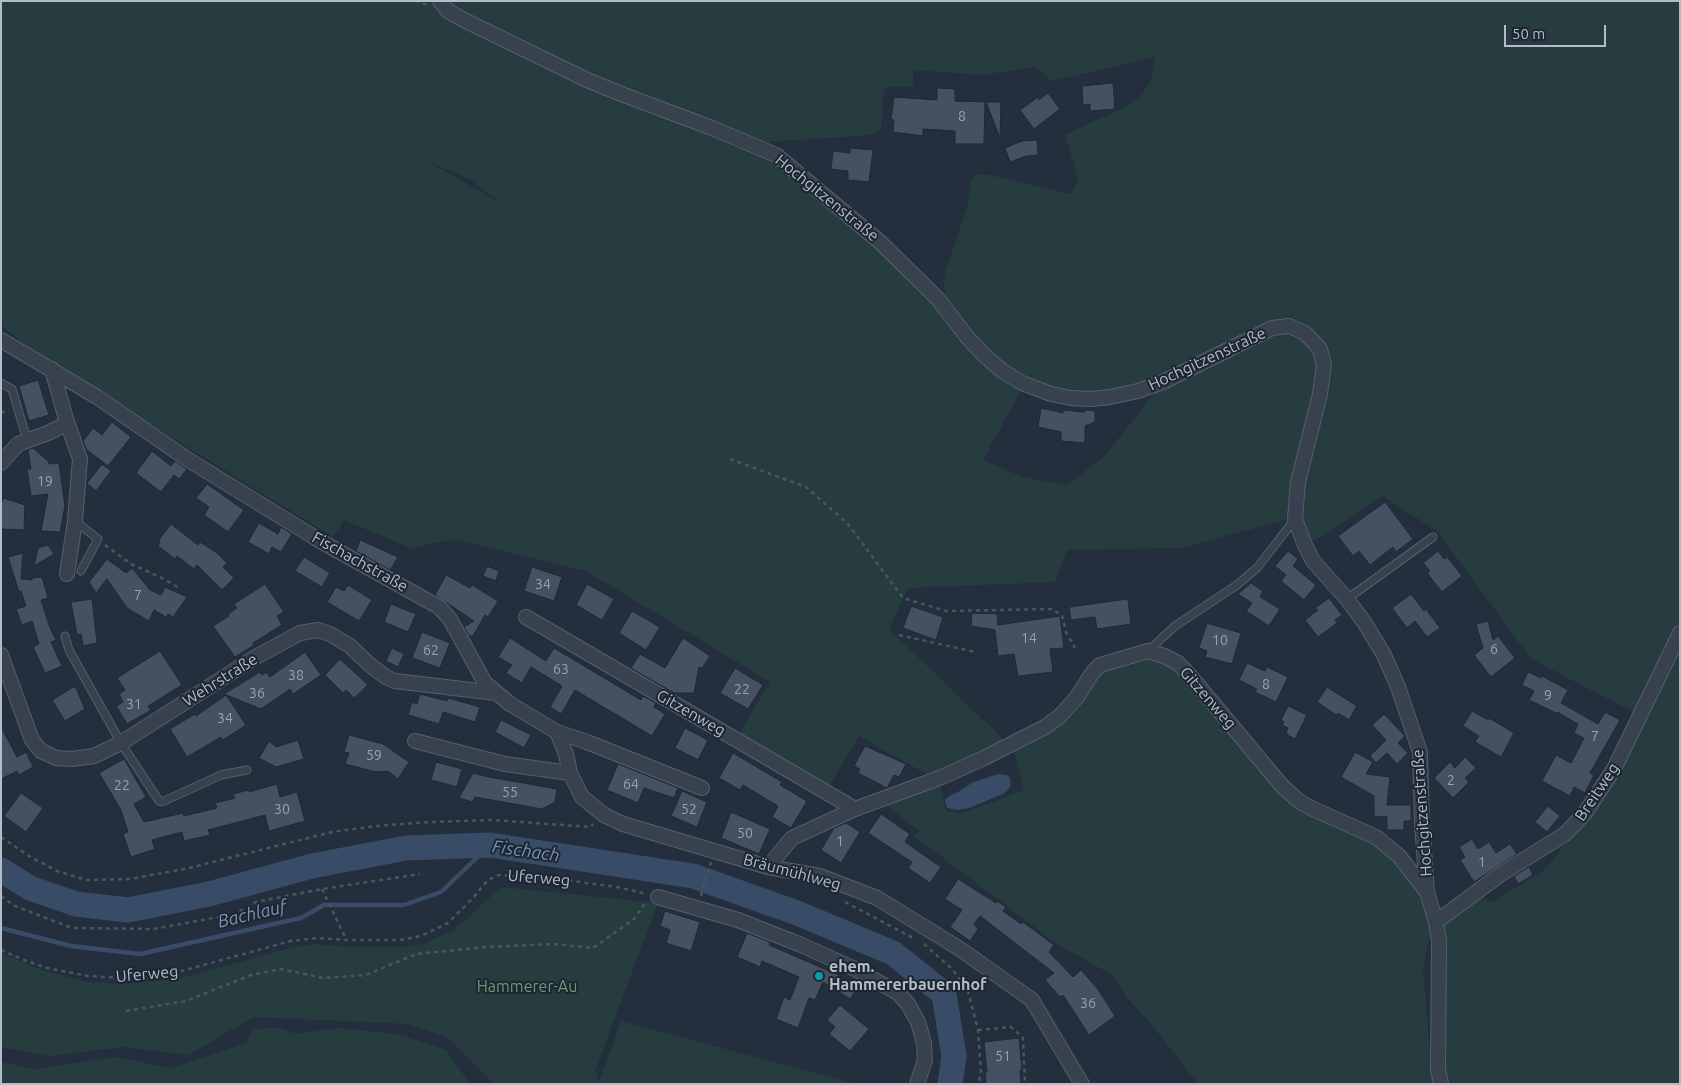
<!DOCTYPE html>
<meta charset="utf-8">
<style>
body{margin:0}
#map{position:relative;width:1681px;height:1085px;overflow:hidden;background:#242f3e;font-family:Ubuntu,sans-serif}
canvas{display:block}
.frame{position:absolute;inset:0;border:2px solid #b4bcc9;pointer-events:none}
.scale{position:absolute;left:1504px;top:25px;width:102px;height:22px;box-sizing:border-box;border:2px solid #b4bcc9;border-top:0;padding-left:6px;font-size:15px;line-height:18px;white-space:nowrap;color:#b4bcc9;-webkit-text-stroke:4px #1d2633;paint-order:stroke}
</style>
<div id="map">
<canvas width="1681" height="1085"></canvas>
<div class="frame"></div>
<div class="scale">50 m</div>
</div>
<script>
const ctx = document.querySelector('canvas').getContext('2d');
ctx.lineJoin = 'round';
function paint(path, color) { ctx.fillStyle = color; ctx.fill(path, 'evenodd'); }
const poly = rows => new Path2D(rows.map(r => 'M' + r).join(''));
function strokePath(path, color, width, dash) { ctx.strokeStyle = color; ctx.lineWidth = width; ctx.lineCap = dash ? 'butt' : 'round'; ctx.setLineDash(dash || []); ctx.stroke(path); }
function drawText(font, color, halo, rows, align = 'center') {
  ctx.font = font + ' Ubuntu,sans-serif'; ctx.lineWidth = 4; ctx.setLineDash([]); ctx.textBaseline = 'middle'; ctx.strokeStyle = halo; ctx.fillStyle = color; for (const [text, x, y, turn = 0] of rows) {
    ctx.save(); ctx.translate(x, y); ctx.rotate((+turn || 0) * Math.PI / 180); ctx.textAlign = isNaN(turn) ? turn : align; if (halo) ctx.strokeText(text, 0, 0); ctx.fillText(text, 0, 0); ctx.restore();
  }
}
paint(poly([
 [1,1,437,1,446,11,768,154,878,243,1023,387,983,460,1021,476,1045,482,1067,484,1095,464,1108,452,1158,388,1268,336,1286,333,1295,335,1303,340,1314,352,1319,368,1290,516,1285,520,1181,548,1067,550,1055,582,908,588,889,629,1007,743,930,776,859,736,827,789,738,735,770,682,586,571,454,539,411,548,344,520,333,537,35,353,1,325],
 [432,163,471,180,502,204,432,164],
 [445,1,1680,1,1680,1084,1443,1084,1439,935,1444,924,1478,895,1493,902,1545,869,1607,793,1647,719,1531,659,1437,531,1382,496,1308,545,1299,504,1326,366,1292,326,1154,383,1112,394,1061,394,1019,377,971,336,949,305,945,297,944,285,945,272,968,205,971,180,976,174,990,175,1070,194,1079,181,1065,135,1129,105,1142,94,1152,79,1155,57,1052,81,1035,67,981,75,913,70,913,87,884,87,881,128,876,133,872,135,765,142,755,142,625,92,460,12],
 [1142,657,1168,660,1286,796,1388,848,1425,898,1433,924,1423,967,1429,1043,1437,1084,1198,1084,1148,1020,1126,997,1114,976,1057,944,914,836,919,831,885,804,939,782,945,806,947,811,961,814,1024,790,1014,751,1057,727,1075,712,1092,682,1106,668],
 [501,887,658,903,595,1071,599,1083,621,1021,856,1084,493,1084,447,1037,407,1024,254,1017,188,1055,124,1047,48,1056,1,1047,1,953,38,969,87,982,123,984,182,978,294,947,317,944,346,947,403,947,424,944,454,930],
 [278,1028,297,1034,337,1028,396,1034,446,1050,470,1084,1,1084,1,1062,34,1069,116,1057,170,1068,246,1043,252,1029]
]), '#263c3f');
paint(poly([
 [999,774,1007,775,1010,778,1011,785,1008,790,1003,794,969,808,958,810,947,808,945,800,951,795,960,791,973,782]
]), '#394c67');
strokePath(poly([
 [1,928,71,946,140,954,301,918,324,905,404,905,441,892,490,845]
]), '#394c67', 4.5);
strokePath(poly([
 [1,870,30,888,76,904,128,910,209,894,312,866,406,848,490,845,693,876,797,913,893,953,944,994,954,1056,950,1084]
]), '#394c67', 25);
const building = poly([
 [1113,83,1115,109,1090,111,1090,104,1083,105,1082,86,1113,83],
 [937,88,955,89,955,101,985,102,984,144,955,144,955,131,923,129,923,136,893,132,894,120,891,119,894,97,937,100,937,88],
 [1048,93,1060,109,1034,129,1020,110,1038,97,1039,100,1048,93],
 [986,102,1001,102,1000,138,986,102],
 [1037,140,1038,155,1026,156,1010,162,1005,148,1022,141,1037,140],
 [850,148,873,150,869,182,848,180,848,171,831,169,833,151,850,153,850,148],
 [38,380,49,415,29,421,19,386,38,380],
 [1041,408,1063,413,1063,410,1084,412,1086,410,1095,411,1095,422,1085,426,1085,443,1061,441,1061,432,1038,427,1041,408],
 [112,422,131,437,108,466,86,449,83,441,93,428,102,435,112,422],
 [33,448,48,461,49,464,59,463,65,506,60,532,41,531,48,494,31,496,27,469,31,469,28,450,33,448],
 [152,451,171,466,175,461,187,469,179,479,174,475,161,492,136,473,152,451],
 [102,464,111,471,96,491,87,483,102,464],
 [207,484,244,510,228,532,204,515,209,507,196,498,207,484],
 [3,498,25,505,24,530,1,529,1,504,3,498],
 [1385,502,1413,539,1396,552,1393,547,1370,565,1359,551,1353,556,1338,536,1385,502],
 [259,523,278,534,281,527,292,534,281,552,272,547,269,554,248,542,259,523],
 [171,524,198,545,200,542,217,553,227,563,223,567,234,578,222,590,197,565,194,569,177,556,175,559,158,546,160,542,158,541,171,524],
 [360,540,398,557,390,570,356,551,360,540],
 [48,545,54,554,34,566,38,548,48,545],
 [1288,551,1298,559,1293,566,1316,585,1304,600,1281,581,1286,575,1275,566,1288,551],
 [1438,551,1444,559,1447,557,1462,576,1442,592,1427,573,1430,571,1423,563,1438,551],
 [23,553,21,579,32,580,32,578,42,577,48,598,41,600,50,628,56,640,51,642,62,666,45,673,33,647,39,644,32,621,22,625,16,609,26,606,21,591,19,592,8,557,23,553],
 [304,557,330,573,322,587,295,571,304,557],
 [107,559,126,573,132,568,150,590,161,595,165,587,187,597,173,617,168,614,166,617,154,610,149,621,127,608,107,579,96,593,89,582,107,559],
 [487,566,499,571,496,581,483,576,487,566],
 [532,567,562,577,554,601,524,591,532,567],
 [446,575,470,588,472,585,498,601,488,617,485,615,473,636,469,636,464,627,474,621,435,595,446,575],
 [1251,583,1263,591,1260,597,1280,609,1269,626,1246,611,1252,603,1238,594,1251,583],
 [265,584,284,612,277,616,282,625,253,643,254,645,235,657,213,626,229,616,228,614,237,608,234,604,265,584],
 [587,584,614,599,602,620,576,605,587,584],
 [348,585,372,600,359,621,327,602,336,587,344,591,348,585],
 [1411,594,1424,611,1426,609,1440,628,1427,637,1415,621,1407,628,1392,608,1411,594],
 [1329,598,1342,615,1335,620,1337,623,1318,637,1305,620,1318,610,1315,608,1329,598],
 [92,599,97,643,83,646,81,634,77,635,71,602,92,599],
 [1128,599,1131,624,1097,629,1095,617,1071,620,1069,607,1128,599],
 [391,604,416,614,408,632,384,622,391,604],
 [911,606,943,617,936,640,903,628,911,606],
 [632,611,660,627,646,650,619,633,632,611],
 [972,613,997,614,998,625,1060,616,1064,648,1050,649,1053,672,1018,676,1014,654,998,656,995,630,971,626,972,613],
 [1488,621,1493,640,1498,636,1515,658,1491,677,1474,655,1483,648,1476,624,1488,621],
 [1207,623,1241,633,1232,664,1205,657,1207,651,1199,648,1207,623],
 [422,632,450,643,440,668,412,658,422,632],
 [510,638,546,661,554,648,641,700,643,696,656,703,654,707,665,714,652,736,575,690,561,714,550,707,562,686,531,667,522,683,506,673,512,665,498,657,510,638],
 [683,638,710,656,702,668,699,667,694,693,674,693,631,668,640,654,665,668,683,638],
 [392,648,404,654,398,667,386,661,392,648],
 [160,651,182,685,148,706,151,710,127,724,116,706,123,702,119,694,125,690,117,678,160,651],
 [305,652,321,675,293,694,290,689,261,709,224,694,260,672,262,675,266,672,270,677,305,652],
 [340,659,368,685,354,698,346,690,343,693,325,675,340,659],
 [1247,663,1265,671,1267,667,1288,677,1276,702,1255,692,1257,689,1239,680,1247,663],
 [735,668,763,685,748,709,720,693,735,668],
 [1528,672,1541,678,1542,676,1568,690,1561,703,1598,724,1605,712,1620,720,1590,773,1594,775,1585,793,1574,787,1570,796,1542,781,1556,755,1571,763,1584,738,1574,733,1578,724,1557,712,1556,713,1529,700,1534,691,1522,685,1528,672],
 [75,686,85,709,65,721,52,700,75,686],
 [1327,687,1357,706,1349,720,1338,713,1336,715,1317,702,1327,687],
 [420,694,447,701,448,698,480,707,475,722,443,712,439,724,408,715,412,702,417,704,420,694],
 [226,695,246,725,223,740,221,737,187,757,170,729,195,714,196,716,226,695],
 [1288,706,1307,715,1295,739,1286,734,1288,728,1282,725,1284,722,1281,720,1288,706],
 [1472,711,1488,720,1489,718,1514,733,1501,757,1475,742,1479,736,1463,726,1472,711],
 [1384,714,1405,736,1398,743,1408,753,1397,764,1387,753,1376,763,1370,756,1386,740,1372,725,1384,714],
 [501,720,531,735,524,748,495,732,501,720],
 [1,727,17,757,26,752,33,767,19,775,17,771,1,779,1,727],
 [685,728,708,740,698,760,675,748,685,728],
 [349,735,383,744,409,762,398,779,388,771,376,772,345,764,349,753,344,752,349,735],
 [298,740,304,759,276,767,259,758,269,741,276,747,298,740],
 [865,746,906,764,899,777,894,775,887,788,858,773,860,769,854,766,865,746],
 [1355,752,1373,762,1366,774,1390,777,1387,805,1411,805,1411,821,1404,821,1404,830,1387,830,1387,817,1374,816,1374,796,1341,777,1355,752],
 [733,753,782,782,780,785,807,801,791,828,772,817,778,806,743,785,740,790,719,778,733,753],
 [1465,757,1476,768,1465,778,1469,782,1453,798,1434,778,1450,762,1455,768,1465,757],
 [124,759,146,797,134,804,144,822,183,813,184,816,217,808,215,803,235,798,233,794,249,790,249,792,277,784,280,797,297,792,305,821,269,831,265,815,208,830,210,835,184,841,182,832,152,840,155,849,131,857,123,834,128,832,121,810,99,773,124,759],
 [436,762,462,769,457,787,431,780,436,762],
 [618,764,678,788,674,798,644,788,638,803,607,790,618,764],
 [473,773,489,777,557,789,555,802,542,809,475,797,473,802,459,798,473,773],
 [682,791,707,802,697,827,671,816,682,791],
 [21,793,43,808,26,832,4,816,21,793],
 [1548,806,1560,816,1547,832,1535,822,1548,806],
 [731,812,770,829,759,854,721,838,731,812],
 [881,814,910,834,905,842,941,867,930,883,908,868,912,862,868,833,881,814],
 [846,823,860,832,841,863,821,850,834,828,846,823],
 [1472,839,1478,849,1489,842,1496,853,1510,844,1517,854,1474,882,1460,860,1465,857,1459,847,1472,839],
 [1529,867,1533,875,1518,884,1514,876,1529,867],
 [958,879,996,903,997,901,1006,907,1003,911,1021,924,1023,922,1054,945,1049,952,1073,977,1081,970,1097,988,1115,1016,1089,1035,1063,995,1060,997,1045,980,1054,973,980,916,974,924,978,929,970,941,950,927,962,910,945,899,958,879],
 [665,911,700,922,691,951,666,943,670,930,660,926,665,911],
 [747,933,770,942,769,945,841,976,839,978,856,990,850,999,823,982,815,1000,809,998,798,1028,776,1019,784,997,790,1000,799,977,762,961,760,967,737,957,747,933],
 [840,1005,869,1029,850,1051,829,1034,835,1027,827,1020,840,1005],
 [1019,1038,1022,1070,1020,1070,1021,1084,986,1084,985,1072,987,1072,984,1042,1019,1038]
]);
paint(building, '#455162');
strokePath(building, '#1f2835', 1);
const service = poly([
 [1,383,12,389,27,440],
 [75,521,98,539,81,571],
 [1347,599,1433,537],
 [65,636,69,650,121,743,159,801,162,802,221,775,247,770],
 [1148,651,1175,626,1237,585,1257,568,1295,519]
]);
const minor = poly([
 [440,1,448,11,466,21,587,80,624,95,712,128,776,155,880,242,938,299,967,337,984,355,1001,370,1022,383,1051,394,1071,398,1091,399,1110,397,1138,391,1163,382,1272,328,1289,326,1305,333,1320,349,1324,365,1320,394,1298,482,1295,519,1304,543,1313,561,1347,599,1364,622,1384,655,1398,687,1420,752,1422,823,1427,892,1436,922,1439,941,1438,1069,1441,1084],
 [1,340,97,397,187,459,322,542,439,607,450,619,485,683,510,704,557,732,587,742,702,788],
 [66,419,80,459,75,521,67,574],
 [1,463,18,444,48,433,64,425,66,419,52,369],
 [526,617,855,809],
 [1,655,32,740,41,751,56,758,72,759,94,756,121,743,254,658,300,633,318,630,330,634,350,646,371,666,386,677,395,681,496,693],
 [557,732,566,754,570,773,582,797,604,815,623,824,768,867,820,876,877,898,960,949,1032,1000,1082,1084],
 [415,741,505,764,570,773],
 [768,867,792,838,855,809,942,777,984,758,1045,727,1060,716,1077,697,1093,672,1100,665,1148,651,1164,656,1178,663,1191,677,1282,786,1300,802,1313,809,1376,837,1399,856,1427,892],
 [658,897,738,920,799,944,857,970,898,993,908,1004,918,1022,924,1043,925,1060,917,1084],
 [1436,922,1501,874,1565,834,1585,813,1614,769,1680,633]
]);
strokePath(service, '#565f6c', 9);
strokePath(minor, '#565f6c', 16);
strokePath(poly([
 [415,1,428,5],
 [1,413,9,410],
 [730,459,806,487,848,524,903,598,946,611,1051,609,1062,615,1066,632,1075,648],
 [105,545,131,564,162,578,179,588],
 [899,635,975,652],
 [1,837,29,856,57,871,87,880,130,879,189,868,332,832,376,826,430,822,493,820,590,827,593,824],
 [322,889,346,939],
 [1,896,15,906,72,928,154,929,235,914,256,902,322,889,420,874],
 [701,896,711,862],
 [845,902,913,938],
 [924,944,952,969,968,991,978,1030,981,1073,978,1084],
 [1,950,24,960,47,968,88,976,123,978,178,972,291,941,318,938,346,940,400,940,421,936,448,923,472,899,488,880,499,875,557,879,617,887,647,894],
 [126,1011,186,1001,251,975,281,969,323,978,366,975,416,954,487,947,554,944,593,948,634,919,646,902],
 [978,1030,1011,1027,1023,1038,1025,1084]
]), '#44595c', 2.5, [4, 4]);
strokePath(service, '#38414e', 7);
strokePath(minor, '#38414e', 14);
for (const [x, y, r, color] of [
 [819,976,5,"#0f9aa8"]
]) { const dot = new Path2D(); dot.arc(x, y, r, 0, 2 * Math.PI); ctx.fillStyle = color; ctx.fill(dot); strokePath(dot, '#1d2633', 2); }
drawText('14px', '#98a1af', null, [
 ["8",962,116],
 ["19",45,481],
 ["34",543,584],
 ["7",138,595],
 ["14",1029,638],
 ["10",1220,640],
 ["6",1494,649],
 ["62",431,650],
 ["63",561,669],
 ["38",296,675],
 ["8",1266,684],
 ["22",742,689],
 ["36",257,693],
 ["9",1548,695],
 ["31",134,704],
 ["34",225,718],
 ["7",1595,736],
 ["59",374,755],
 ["2",1451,780],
 ["64",631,784],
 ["22",122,785],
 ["55",510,792],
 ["30",282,809],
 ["52",689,809],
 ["50",745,833],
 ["1",840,841],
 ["1",1482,862],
 ["36",1088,1003],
 ["51",1003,1056]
]);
drawText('16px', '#b4bcc9', '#1d2633', [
 ["Hochgitzenstraße",827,198,39],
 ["Hochgitzenstraße",1207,359,-25],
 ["Fischachstraße",360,562,29],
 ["Wehrstraße",220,680,-32],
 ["Gitzenweg",1208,698,49],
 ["Gitzenweg",691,713,30],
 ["Breitweg",1597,792,-56],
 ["Hochgitzenstraße",1422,813,-94],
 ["Bräumühlweg",792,872,15],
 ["Uferweg",539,878,5],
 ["Uferweg",147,974,-5]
]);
drawText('bold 16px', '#b4bcc9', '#1d2633', [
 ["ehem.",829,967],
 ["Hammererbauernhof",829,985]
], 'left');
drawText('16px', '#6b9a76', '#1d2633', [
 ["Hammerer-Au",527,987]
]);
drawText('italic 18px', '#7c92b1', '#1d2633', [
 ["Fischach",526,851,8],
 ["Bachlauf",252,914,-13]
]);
</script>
